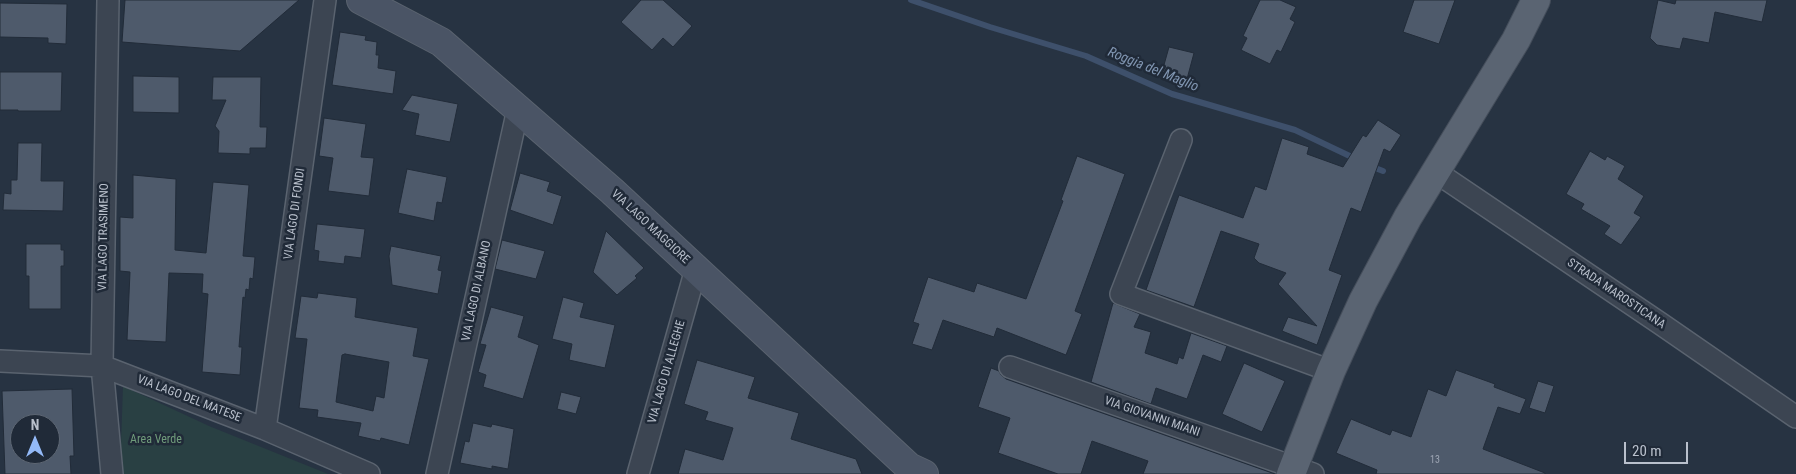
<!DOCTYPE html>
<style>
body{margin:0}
#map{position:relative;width:1796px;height:474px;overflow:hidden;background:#273342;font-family:"Roboto Condensed",sans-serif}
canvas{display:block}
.north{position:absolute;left:10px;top:414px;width:50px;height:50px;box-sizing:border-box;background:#202a38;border:1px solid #5d6673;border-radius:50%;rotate:0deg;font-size:14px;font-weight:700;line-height:20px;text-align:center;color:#b9c0cc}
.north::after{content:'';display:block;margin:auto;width:18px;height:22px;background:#93b9f7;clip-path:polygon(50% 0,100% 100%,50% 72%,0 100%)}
.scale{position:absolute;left:1624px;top:442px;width:64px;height:22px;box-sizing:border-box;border:2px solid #b9c0cc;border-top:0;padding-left:6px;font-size:15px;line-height:18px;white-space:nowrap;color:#b9c0cc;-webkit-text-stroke:4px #202a38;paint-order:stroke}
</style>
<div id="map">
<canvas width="1796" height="474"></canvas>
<div class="north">N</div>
<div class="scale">20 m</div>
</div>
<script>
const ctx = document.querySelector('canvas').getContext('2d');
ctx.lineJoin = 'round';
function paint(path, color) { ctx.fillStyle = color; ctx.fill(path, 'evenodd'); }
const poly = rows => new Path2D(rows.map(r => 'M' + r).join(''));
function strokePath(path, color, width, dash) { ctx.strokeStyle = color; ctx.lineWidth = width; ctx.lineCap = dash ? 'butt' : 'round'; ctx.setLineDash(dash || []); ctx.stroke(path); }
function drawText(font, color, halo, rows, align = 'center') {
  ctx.font = font + ' "Roboto Condensed",sans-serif'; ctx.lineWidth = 5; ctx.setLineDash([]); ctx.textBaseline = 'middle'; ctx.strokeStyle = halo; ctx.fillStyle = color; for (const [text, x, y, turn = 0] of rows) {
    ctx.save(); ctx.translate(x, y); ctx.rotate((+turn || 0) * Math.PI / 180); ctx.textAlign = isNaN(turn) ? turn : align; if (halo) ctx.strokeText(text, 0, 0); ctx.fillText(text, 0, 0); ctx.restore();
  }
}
paint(poly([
 [123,386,209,426,328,474,120,474]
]), '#294043');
strokePath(poly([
 [911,0,990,27,1086,56,1172,94,1295,130,1356,159],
 [1370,166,1383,171]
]), '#3e506b', 6);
const building = poly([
 [125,0,299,0,240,51,122,42,125,0],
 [641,0,663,0,692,26,673,47,663,38,652,50,621,22,641,0],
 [1260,0,1280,0,1296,7,1290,19,1295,22,1281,52,1277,50,1270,64,1241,50,1247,38,1243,36,1260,0],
 [1414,0,1455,0,1439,44,1403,32,1414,0],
 [1658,0,1675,4,1676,0,1767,0,1762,22,1715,12,1709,43,1683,38,1680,49,1657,45,1650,38,1658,0],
 [0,3,67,4,66,44,48,43,48,38,0,37,0,3],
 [340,32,366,36,365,40,377,42,376,55,379,55,378,68,396,71,393,94,332,85,340,32],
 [1169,47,1194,53,1187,79,1162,72,1169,47],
 [0,72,62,72,61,111,18,111,18,110,0,110,0,72],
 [133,76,179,77,179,113,133,112,133,76],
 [213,77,261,77,260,127,267,127,266,148,250,148,250,154,218,153,219,131,215,126,226,100,212,100,213,77],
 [412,95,458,104,450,142,415,135,419,114,402,110,412,95],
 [324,118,366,124,361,157,374,158,369,196,328,191,333,158,319,156,324,118],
 [1378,120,1401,135,1390,152,1384,149,1361,212,1351,208,1329,270,1342,275,1317,345,1282,331,1288,317,1317,326,1278,284,1286,273,1259,263,1254,258,1259,244,1221,231,1194,307,1146,290,1179,195,1243,218,1255,186,1266,190,1282,138,1309,147,1307,154,1343,167,1363,135,1366,137,1378,120],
 [18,143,42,143,41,181,64,181,63,211,3,210,4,193,11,194,11,180,17,180,18,143],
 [1590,151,1605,160,1607,156,1625,166,1618,179,1644,196,1634,213,1641,217,1621,245,1604,234,1610,226,1581,209,1584,204,1566,194,1590,151],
 [1077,156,1125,174,1075,311,1082,314,1066,355,997,328,994,337,943,320,932,350,912,344,919,324,913,322,928,277,974,292,977,283,1026,299,1063,201,1061,200,1077,156],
 [407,169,447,177,442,203,437,202,434,221,398,213,407,169],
 [520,173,550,182,547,191,562,196,553,225,510,210,520,173],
 [133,175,176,179,175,250,206,253,213,182,249,185,243,256,255,257,253,279,250,278,249,290,246,289,245,298,243,297,239,347,242,347,240,375,202,372,208,294,202,293,203,274,169,273,166,342,127,340,130,272,120,271,120,217,133,218,133,175],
 [317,224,365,229,361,258,345,256,344,264,318,261,319,251,314,250,317,224],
 [606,231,644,268,635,276,637,278,617,295,593,272,606,231],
 [502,240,545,251,536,279,495,269,502,240],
 [26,244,61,244,61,250,64,250,64,266,61,266,61,309,29,309,29,276,26,276,26,244],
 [391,246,441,256,438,270,442,271,438,294,392,285,389,256,391,246],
 [318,293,357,298,355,317,418,328,413,356,429,359,409,445,381,438,380,441,358,436,361,423,317,417,318,410,299,408,307,339,295,338,301,296,317,298,318,293],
 [345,354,389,362,384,398,376,396,373,411,336,402,342,355,345,354],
 [563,297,584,303,580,317,615,325,605,368,569,360,572,344,552,339,563,297],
 [1113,303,1140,314,1134,327,1151,332,1145,353,1177,364,1179,357,1183,359,1191,333,1227,346,1221,362,1203,355,1187,399,1156,388,1151,404,1091,382,1113,303],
 [491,307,524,316,518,337,539,345,523,399,483,387,486,375,478,372,486,345,480,344,491,307],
 [697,360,755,377,748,398,799,413,791,439,856,459,862,474,678,474,685,449,723,460,733,428,705,420,708,412,684,404,697,360],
 [1244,363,1285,381,1262,432,1222,414,1244,363],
 [991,368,999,371,1001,375,1006,379,1275,474,1143,474,1148,461,1092,441,1081,474,1058,474,998,453,1010,418,978,407,991,368],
 [1456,370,1495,384,1494,387,1526,399,1520,414,1498,407,1483,449,1545,473,1545,474,1376,474,1377,470,1336,453,1351,419,1390,435,1392,430,1411,437,1428,389,1446,396,1456,370],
 [1538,381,1554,386,1545,413,1529,408,1538,381],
 [72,389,74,456,70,456,71,474,5,474,2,391,72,389],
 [20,424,50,424,50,454,20,454,20,424],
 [561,392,581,397,576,414,557,409,561,392],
 [473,423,491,427,492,424,514,429,508,469,492,466,492,469,460,463,465,441,469,442,473,423]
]);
paint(building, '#4e5a6b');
strokePath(building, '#222c39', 1);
const street = poly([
 [108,0,102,366,112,474],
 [1181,140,1121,294,1331,371],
 [1436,172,1661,324,1796,417],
 [0,361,102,366,265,429,369,474],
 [1010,367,1313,474],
 [265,429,325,0],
 [437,474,518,109],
 [638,474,696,269]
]);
const secondary = poly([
 [361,0,441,42,612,191,909,467,924,474]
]);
const primary = poly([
 [1291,474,1331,371,1363,301,1408,217,1516,40,1536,0]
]);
strokePath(street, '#5a636f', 24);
strokePath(secondary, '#5a636f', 30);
strokePath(primary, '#454e5b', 30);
strokePath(street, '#3c4552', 21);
strokePath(secondary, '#4a5465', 28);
strokePath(primary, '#5a6472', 28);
drawText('10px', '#9ea6b4', null, [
 ["13",1435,460]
]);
drawText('12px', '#b9c0cc', '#202a38', [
 ["VIA LAGO DI FONDI",295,214,-82],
 ["VIA LAGO MAGGIORE",650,227,43],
 ["VIA LAGO TRASIMENO",104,237,-89],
 ["VIA LAGO DI ALBANO",477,291,-78],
 ["STRADA MAROSTICANA",1616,294,34],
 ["VIA LAGO DI ALLEGHE",667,372,-74],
 ["VIA LAGO DEL MATESE",189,399,21],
 ["VIA GIOVANNI MIANI",1152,417,19]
]);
drawText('12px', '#709c7b', '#202a38', [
 ["Area Verde",156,440]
]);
drawText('italic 14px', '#8196b2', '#202a38', [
 ["Roggia del Maglio",1153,70,22]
]);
</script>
